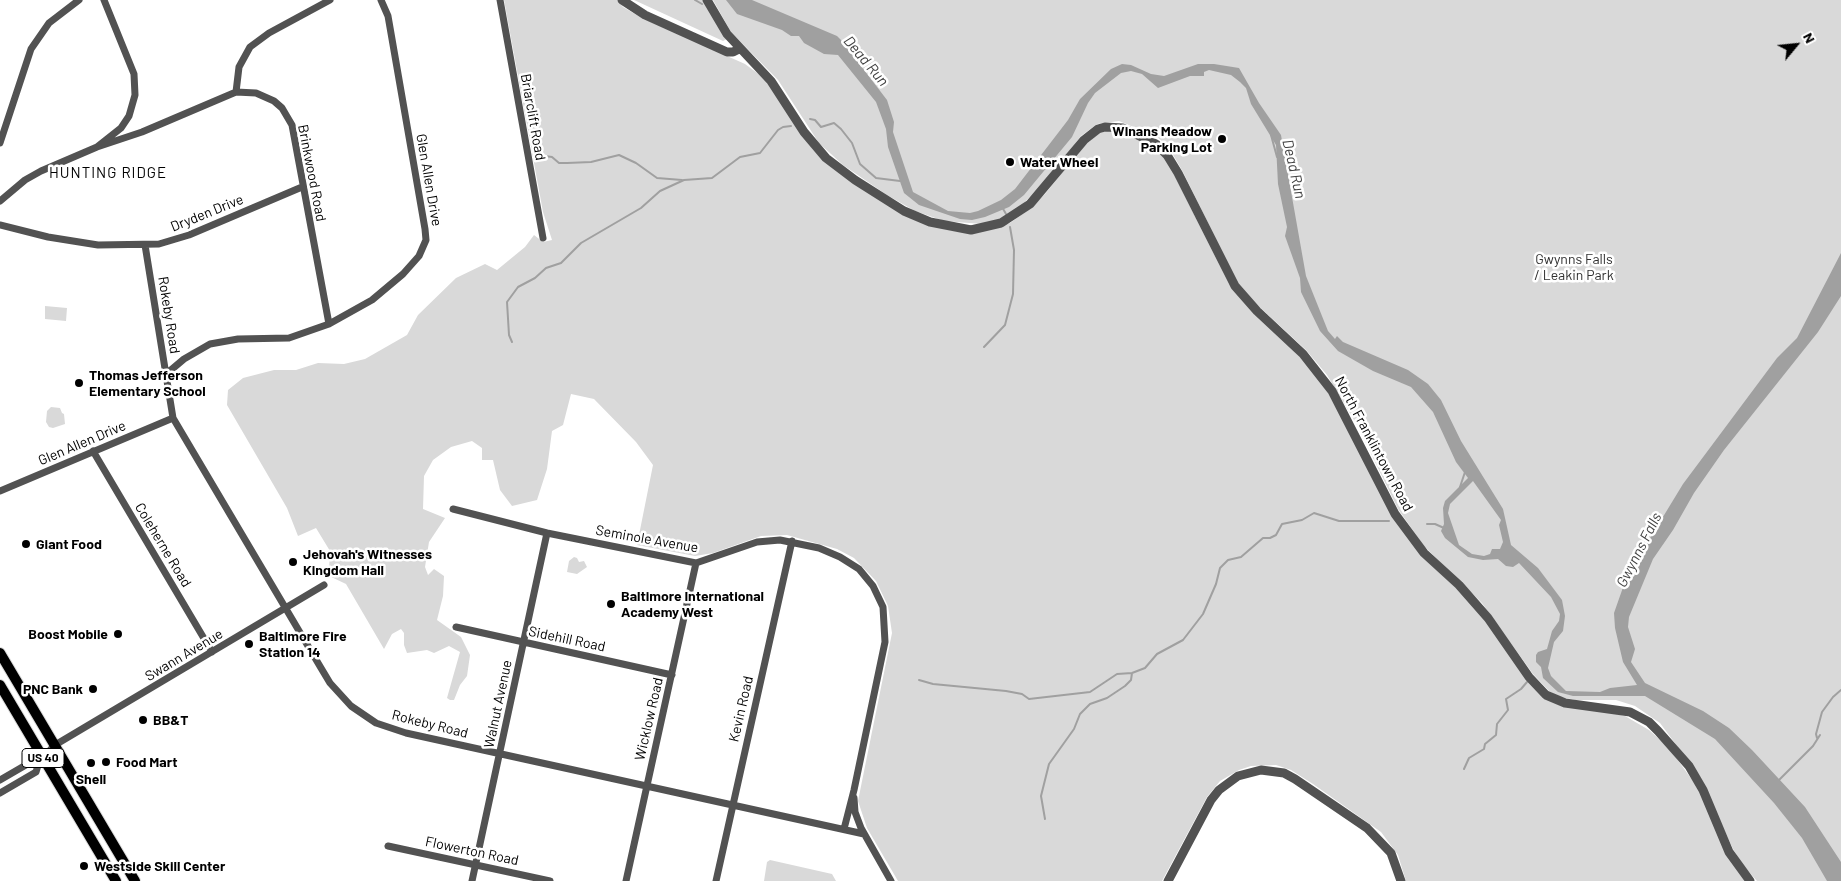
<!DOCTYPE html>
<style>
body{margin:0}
#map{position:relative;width:1841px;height:881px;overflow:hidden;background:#fff;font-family:Barlow,sans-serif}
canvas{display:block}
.north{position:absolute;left:1771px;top:20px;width:50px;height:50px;-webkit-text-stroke:4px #fff;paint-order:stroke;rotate:62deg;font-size:14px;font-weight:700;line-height:20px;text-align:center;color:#000}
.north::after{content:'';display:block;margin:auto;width:18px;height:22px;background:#000;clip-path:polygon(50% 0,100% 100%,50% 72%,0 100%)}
</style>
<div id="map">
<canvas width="1841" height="881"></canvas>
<div class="north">N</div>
</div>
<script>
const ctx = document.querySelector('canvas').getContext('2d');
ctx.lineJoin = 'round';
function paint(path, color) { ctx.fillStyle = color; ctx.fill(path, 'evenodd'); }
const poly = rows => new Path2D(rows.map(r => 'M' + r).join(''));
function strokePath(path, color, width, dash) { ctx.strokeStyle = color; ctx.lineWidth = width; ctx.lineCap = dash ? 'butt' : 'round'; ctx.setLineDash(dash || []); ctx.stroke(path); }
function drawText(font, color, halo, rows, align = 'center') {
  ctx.font = font + ' Barlow,sans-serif'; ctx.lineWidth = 5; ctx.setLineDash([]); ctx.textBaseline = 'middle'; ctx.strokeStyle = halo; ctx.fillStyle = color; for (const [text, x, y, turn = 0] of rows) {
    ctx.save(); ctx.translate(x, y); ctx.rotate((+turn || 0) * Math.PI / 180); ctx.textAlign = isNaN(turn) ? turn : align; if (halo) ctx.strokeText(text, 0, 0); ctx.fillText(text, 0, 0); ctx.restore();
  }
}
paint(poly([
 [504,0,617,0,623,7,642,18,745,64,764,78,814,150,932,226,954,231,977,233,1010,223,1028,210,1045,194,1083,147,1099,133,1112,130,1130,133,1156,148,1168,162,1229,284,1320,378,1395,517,1480,612,1544,697,1625,716,1649,730,1669,748,1698,788,1748,881,1406,881,1398,855,1381,832,1313,784,1291,770,1276,765,1251,766,1239,770,1220,781,1207,797,1162,881,898,881,867,828,858,801,892,633,888,606,876,581,854,558,837,549,787,535,761,536,713,553,695,556,637,545,653,465,636,442,594,399,571,394,563,425,552,431,547,469,537,500,512,506,500,490,493,460,482,460,482,448,472,441,451,447,433,460,424,476,423,509,445,518,429,542,425,567,428,575,434,569,444,576,443,596,437,620,461,637,470,655,467,676,460,685,454,700,450,700,447,698,460,652,449,646,434,653,427,650,407,653,404,645,404,633,401,629,392,634,384,649,346,584,327,575,329,570,330,551,316,528,298,536,287,508,227,405,228,390,243,378,274,370,296,370,318,363,344,364,365,359,407,335,418,315,456,278,485,264,497,270,525,247,534,235,543,242,552,240,543,212],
 [634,0,704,0,727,39,723,41],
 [713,0,1841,0,1841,881,1757,881,1742,864,1733,849,1700,777,1660,723,1635,706,1616,700,1576,700,1560,697,1549,691,1533,674,1482,603,1424,546,1398,509,1357,425,1327,375,1306,350,1251,299,1237,282,1183,172,1168,146,1157,137,1119,121,1097,124,1081,136,1045,181,1019,208,999,220,982,224,944,221,915,211,887,195,843,165,819,143,778,80,731,32],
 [45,306,67,308,66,321,45,319],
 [51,407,60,408,62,413,64,414,65,424,53,428,49,427,46,422,47,411],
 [574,557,577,558,579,562,584,561,587,567,577,574,567,572,569,561],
 [770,860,832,874,836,881,764,881,767,862]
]), '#d9d9d9');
paint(poly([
 [726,0,752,0,837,36,841,40,887,100,894,122,893,132,913,192,948,211,970,213,978,211,1001,200,1015,189,1068,120,1080,99,1111,69,1122,64,1131,65,1151,74,1164,76,1198,64,1214,64,1239,68,1259,103,1281,135,1306,276,1328,331,1335,339,1337,336,1343,342,1408,370,1428,384,1441,400,1461,441,1503,509,1511,545,1538,568,1562,600,1565,616,1563,631,1554,642,1548,668,1551,676,1566,691,1600,692,1610,688,1637,685,1623,662,1615,628,1614,613,1627,576,1683,484,1777,358,1797,338,1841,253,1841,296,1818,332,1724,450,1694,493,1673,530,1653,559,1629,617,1628,627,1635,649,1631,662,1645,683,1703,711,1729,728,1752,750,1805,807,1841,862,1841,881,1827,881,1802,838,1774,803,1715,739,1645,696,1573,696,1558,692,1543,678,1541,667,1536,662,1536,655,1538,652,1547,649,1552,631,1559,621,1560,614,1551,597,1519,563,1513,567,1506,566,1498,559,1483,560,1468,557,1445,538,1441,531,1444,524,1443,508,1445,501,1468,478,1456,462,1433,412,1411,387,1373,371,1338,351,1320,331,1301,292,1300,278,1285,236,1287,227,1278,184,1276,145,1251,104,1246,88,1240,82,1231,75,1209,70,1204,72,1204,76,1190,76,1158,88,1142,74,1131,71,1121,73,1095,93,1088,103,1072,137,1024,195,1009,207,985,217,972,220,960,219,919,205,904,193,888,147,886,129,876,102,838,55,824,54,804,43,799,36,791,36,782,30,737,14],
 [1473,481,1501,520,1499,525,1503,542,1500,549,1492,549,1490,554,1484,556,1472,554,1459,545,1448,513,1450,504]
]), '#a0a0a0');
strokePath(poly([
 [695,0,702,4],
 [810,119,815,120,821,127,834,123,841,129,852,143,860,164,876,178,900,181],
 [1271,135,1277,157],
 [545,156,552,157,559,163,567,163,591,162,619,155,636,163,657,178,682,180],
 [1002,207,1006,214],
 [512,342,509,335,507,302,518,287,535,278,546,268,561,263,581,243,641,208,660,191,684,180,712,178,740,157,760,153,778,130,783,127,791,126],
 [984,347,1005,325,1013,294,1014,250,1010,227],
 [1460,487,1465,472],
 [1427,524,1435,524,1444,528],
 [919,680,933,684,1006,691,1022,694,1029,699,1090,692,1117,674,1132,673,1145,668,1157,654,1183,640,1203,614,1216,584,1220,568,1228,560,1241,557,1263,538,1270,538,1276,535,1282,524,1302,520,1314,513,1339,521,1389,521],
 [1817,738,1816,734,1822,712,1833,697,1841,690],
 [1464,769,1469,758,1484,749,1485,744,1496,735,1497,724,1508,710,1506,699,1521,689,1527,682],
 [1778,781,1813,746,1820,735],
 [1045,819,1041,796,1049,764,1074,729,1080,714,1090,704,1107,698,1125,686,1131,680,1132,673]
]), '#a0a0a0', 2);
const primary = poly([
 [0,653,135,881],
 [0,685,116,881]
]);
strokePath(primary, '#dbdbdb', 12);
strokePath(poly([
 [500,0,543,238],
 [236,92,239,67,250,47,269,33,330,0],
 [0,143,31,49,49,23,79,0],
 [97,147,142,132,236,92,256,93,274,101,282,108,292,125,329,324],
 [0,201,25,180,41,171,97,147,121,128,129,116,135,95,134,74,104,0],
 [0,225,48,237,98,245,159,244,189,235,302,187],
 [145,245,173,418,321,668,330,683,351,706,376,723,406,733,864,834],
 [165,375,184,359,210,344,238,339,289,338,329,324,372,300,403,274,419,256,426,240,425,229,388,16,381,0],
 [93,451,212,652],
 [0,491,173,418],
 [453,509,547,533,696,563,757,542,780,540,819,548,840,557,859,569,873,586,883,607,885,642,854,790,844,829],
 [456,627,672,675],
 [39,762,55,745,324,585],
 [0,780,31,762,39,762,36,772,0,793],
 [854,798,855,812,861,828,891,881],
 [388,846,550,881],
 [472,881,547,533],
 [626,881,696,563],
 [716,881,792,541]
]), '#525252', 7);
strokePath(poly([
 [622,0,645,15,727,52,733,52,739,49],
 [707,0,727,34,771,81,804,132,826,158,855,180,904,211,930,222,971,230,1001,223,1030,204,1084,140,1098,129,1105,127,1123,128,1156,144,1167,155,1178,173,1235,286,1257,311,1303,354,1332,391,1395,514,1424,553,1459,585,1488,618,1529,677,1546,695,1565,703,1630,712,1649,722,1658,731,1689,766,1703,790,1729,852,1750,881],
 [1168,881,1211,800,1219,790,1238,776,1261,770,1284,773,1295,779,1367,828,1391,853,1401,881]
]), '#525252', 9);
strokePath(primary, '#000', 10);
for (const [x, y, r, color] of [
 [1222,139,5,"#000"],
 [1010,162,5,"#000"],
 [79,383,5,"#000"],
 [26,544,5,"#000"],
 [293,562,5,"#000"],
 [611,604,5,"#000"],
 [118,634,5,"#000"],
 [249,644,5,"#000"],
 [93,689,5,"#000"],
 [143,720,5,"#000"],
 [106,762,5,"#000"],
 [91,763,5,"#000"],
 [84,866,5,"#000"]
]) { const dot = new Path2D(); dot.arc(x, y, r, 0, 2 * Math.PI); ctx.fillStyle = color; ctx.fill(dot); strokePath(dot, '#fff', 2); }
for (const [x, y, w] of [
 [43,758,42]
]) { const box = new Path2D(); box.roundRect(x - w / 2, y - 9.5, w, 19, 4); ctx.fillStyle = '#fff'; ctx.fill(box); strokePath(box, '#000', 1); }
drawText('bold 12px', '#000', null, [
 ["US 40",43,758]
]);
drawText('14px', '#000', '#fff', [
 ["Briarclift Road",533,117,80],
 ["Brinkwood Road",312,173,79],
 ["Glen Allen Drive",429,180,80],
 ["Dryden Drive",207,213,-22],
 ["Rokeby Road",169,315,81],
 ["Glen Allen Drive",82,443,-23],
 ["North Franklintown Road",1374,444,62],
 ["Seminole Avenue",647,539,10],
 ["Coleherne Road",163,545,59],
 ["Sidehill Road",567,639,12],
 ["Swann Avenue",184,655,-31],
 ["Walnut Avenue",498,704,-78],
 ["Kevin Road",741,709,-77],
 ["Wicklow Road",649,719,-77],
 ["Rokeby Road",430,724,14],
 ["Flowerton Road",472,851,12]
]);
drawText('bold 14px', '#000', '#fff', [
 ["Winans Meadow",1212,131,"right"],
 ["Parking Lot",1212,147,"right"],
 ["Water Wheel",1020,162],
 ["Thomas Jefferson",89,375],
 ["Elementary School",89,391],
 ["Giant Food",36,544],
 ["Jehovah's Witnesses",303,554],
 ["Kingdom Hall",303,570],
 ["Baltimore International",621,596],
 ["Academy West",621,612],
 ["Boost Mobile",108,634,"right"],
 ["Baltimore Fire",259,636],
 ["Station 14",259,652],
 ["PNC Bank",83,689,"right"],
 ["BB&T",153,720],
 ["Food Mart",116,762],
 ["Shell",91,779,"center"],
 ["Westside Skill Center",94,866]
], 'left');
drawText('14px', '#303030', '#fff', [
 ["Gwynns Falls",1574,259],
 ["/ Leakin Park",1574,275]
]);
drawText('italic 15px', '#414141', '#fff', [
 ["Dead Run",866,61,50],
 ["Dead Run",1294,169,77],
 ["Gwynns Falls",1639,550,-63]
]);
ctx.letterSpacing = '1px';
drawText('15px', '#000', '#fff', [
 ["HUNTING RIDGE",108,173]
]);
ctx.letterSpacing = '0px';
</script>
